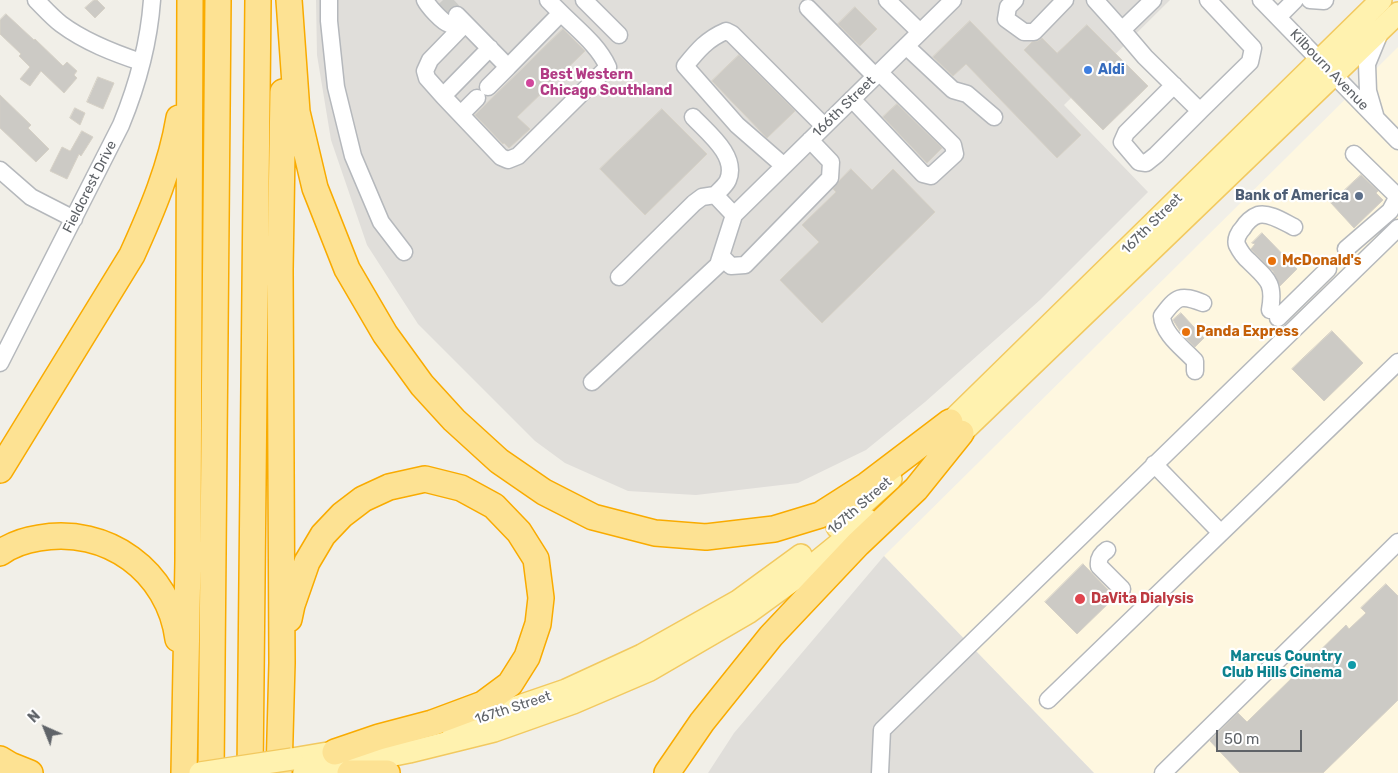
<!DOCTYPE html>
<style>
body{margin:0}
#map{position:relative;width:1398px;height:773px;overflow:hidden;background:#f1efe8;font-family:Rubik,sans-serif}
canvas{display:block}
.north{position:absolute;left:20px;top:703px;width:50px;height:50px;-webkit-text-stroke:4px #fff;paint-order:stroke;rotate:316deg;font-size:14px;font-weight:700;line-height:20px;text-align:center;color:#5f6368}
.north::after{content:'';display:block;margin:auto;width:18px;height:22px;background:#5f6368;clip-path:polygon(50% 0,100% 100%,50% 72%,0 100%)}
.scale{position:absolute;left:1216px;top:730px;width:86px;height:22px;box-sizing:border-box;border:2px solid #5f6368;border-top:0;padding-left:6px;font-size:15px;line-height:18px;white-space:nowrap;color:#5f6368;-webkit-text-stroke:4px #fff;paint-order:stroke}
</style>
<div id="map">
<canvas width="1398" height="773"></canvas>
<div class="north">N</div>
<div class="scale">50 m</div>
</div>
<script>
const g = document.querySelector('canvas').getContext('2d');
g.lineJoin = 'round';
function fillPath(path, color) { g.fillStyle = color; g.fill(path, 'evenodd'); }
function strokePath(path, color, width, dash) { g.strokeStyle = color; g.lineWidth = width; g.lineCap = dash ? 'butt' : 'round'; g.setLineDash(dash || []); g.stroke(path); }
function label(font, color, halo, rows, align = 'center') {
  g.font = font + ' Rubik,sans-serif'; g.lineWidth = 4.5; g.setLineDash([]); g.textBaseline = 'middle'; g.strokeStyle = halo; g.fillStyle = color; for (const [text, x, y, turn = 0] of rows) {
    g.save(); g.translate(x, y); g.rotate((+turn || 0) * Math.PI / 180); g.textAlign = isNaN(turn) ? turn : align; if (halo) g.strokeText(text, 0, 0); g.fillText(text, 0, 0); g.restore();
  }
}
fillPath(new Path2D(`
 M1398 47V773H1094L884 556Z`), '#fef7e0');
fillPath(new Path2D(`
 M316 0H1170L1064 105 1148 192 1040 300 925 402 866 450 798 483 696 495 628 491 565 463 535 441 418 324 367 245 331 140 317 55Z
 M884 556 1094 773H708L734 733Z`), '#e0deda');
const building = new Path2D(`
 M94 0H97L105 8 95 18 85 8Z
 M855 7 877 29 860 46 838 24Z
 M6 14 34 40 35 39 63 66 67 62 77 71 74 75 77 78 64 93 41 71 30 86 20 79 30 67 19 56 21 54 0 34V20Z
 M970 21 1081 135 1057 158 966 64 953 76 933 57Z
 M1087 25 1148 86 1103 130 1024 50 1032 42 1038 41 1042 38 1057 53Z
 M563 29 585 51 517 117 530 129 509 148 504 143 503 144 475 115Z
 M739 55 795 111 767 138 712 81Z
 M98 77 114 83 103 109 87 102Z
 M0 95 31 125 28 128 49 149 36 162 0 128Z
 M897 104 942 148 927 163 883 117Z
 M75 108 85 113 80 125 70 118Z
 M662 109 707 154 645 215 600 169Z
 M82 131 93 137 81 156 79 154 67 179 50 171 62 147 70 151Z
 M851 169 872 190 893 169 935 212 822 323 780 280 819 242 802 225 836 192 833 189 839 181Z
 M1361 175 1378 191 1376 193 1383 200 1354 228 1331 203Z
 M1262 233 1297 269 1280 286 1273 271 1251 249 1255 244 1252 243Z
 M1181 313 1204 338 1195 347 1182 334 1173 320Z
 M1332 331 1363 363 1324 401 1292 369Z
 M1083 564 1115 597 1077 634 1045 602Z
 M1386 584 1398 596V700L1323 773H1240L1210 741 1238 713 1247 722 1346 625 1349 629 1366 613 1361 608Z`);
fillPath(building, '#cccac5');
strokePath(building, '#d6d1c6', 1);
strokePath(new Path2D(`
 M443 0 457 15`), '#ccccc8', 16, [16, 8]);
const minor = new Path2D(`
 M36 0C44 8 52 17 61 24 85 42 114 53 141 62
 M329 0V21L336 87 353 156 381 222 404 252
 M425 0C428 6 442 22 449 24 454 25 458 22 461 20
 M584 0 619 35
 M887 0 920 32
 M1015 0 1008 7 1006 19 1024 32H1034L1065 0
 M1095 0 1122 30
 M1153 0 1122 30 1145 57 1200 111 1250 62 1253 48 1208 0
 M1261 0 1398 141
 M1310 0 1324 1 1325 0
 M808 8 875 76
 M457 15 508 67 561 13 548 0
 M1278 17 1295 0
 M906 46 953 90 967 94 994 117
 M490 48 443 96 501 157 508 160 518 156 608 67C598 45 578 30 561 13
 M1174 85 1126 133 1122 142 1139 162 1146 163 1156 155 1200 111
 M488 87 508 67
 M443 96 427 78 425 71 430 60 465 24
 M852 99 923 174 931 176 955 154 953 145 879 72
 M461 114 477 98
 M1375 115 1368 91 1367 64 1379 35
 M693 117C708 133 738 156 728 180 726 185 720 190 715 195
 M784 166 737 125 685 66C698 50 707 39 726 31L732 34 824 126
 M0 170 31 197 74 219
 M1346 249 1390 211 1396 200 1395 194 1354 154
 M721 256 731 266 745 265 830 178 831 162 810 140
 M619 277 694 203 702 197 715 195 734 215
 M1270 310C1275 282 1267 279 1249 261 1244 257 1240 251 1237 245 1235 239 1239 232 1243 228 1246 223 1252 217 1258 215 1269 212 1284 222 1294 227
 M1278 318 1328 269
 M0 363 121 125C137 86 149 42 152 0
 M1195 371V361C1183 348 1163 334 1162 316 1177 296 1180 294 1203 303
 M592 382 718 265 734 215 953 0
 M1154 464 1221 533
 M1107 550C1101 554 1098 558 1099 566L1122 589
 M1048 700 1398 362
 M880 773 882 730 1398 228
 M1163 773 1398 542`);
const major = new Path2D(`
 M938 434 1381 0
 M949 445 1398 13
 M837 527 891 479
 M452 727 487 717 566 690 642 655 738 601 801 555
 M292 759 351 749
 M304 773 409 752 494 731 573 703 650 670 748 613 803 573 868 520`);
const highway = new Path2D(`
 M289 0 297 112 315 188 347 269 385 334 422 385 454 420 499 461 544 492 593 517 655 533 706 537 774 529 820 515 867 485 950 422
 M0 470 132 255C152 211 171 166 179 118
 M0 553C11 545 26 540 39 538 107 526 169 571 178 639
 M289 619 292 605 307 562 323 535 342 515 363 499 389 487 425 479 461 488 494 506 519 532 536 559 541 598 538 624 527 657 510 684 483 704 432 723 379 737 335 752
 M0 759 10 765 30 773
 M184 773 188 561 190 0
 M211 773 218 0
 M250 773 258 0
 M279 773 282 663 280 270 283 92
 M350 773H387
 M667 773 702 722 771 636 858 544 916 489 961 433`);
strokePath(minor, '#b5b8bc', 19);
strokePath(major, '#f2c960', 24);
strokePath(highway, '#f9ab00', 28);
strokePath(minor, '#fff', 16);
strokePath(major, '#fff2af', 21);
strokePath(highway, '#fde293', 25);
const majorBridge = new Path2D(`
 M200 773 292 759`);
strokePath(majorBridge, '#f2c960', 24, []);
strokePath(majorBridge, '#fff2af', 21);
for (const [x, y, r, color] of [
 [1088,70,5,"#3f7fe0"],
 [530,83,5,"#d1479c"],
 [1359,196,5,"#5c6f8a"],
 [1272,261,5,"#e8710a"],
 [1186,332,5,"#e8710a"],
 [1080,599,6,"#e0444e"],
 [1352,665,5,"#0f9aa8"]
]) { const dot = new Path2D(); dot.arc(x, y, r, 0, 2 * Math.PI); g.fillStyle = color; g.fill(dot); strokePath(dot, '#fff', 2); }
label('bold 14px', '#366cbe', '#fff', [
 ["Aldi",1098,70]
], 'left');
label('14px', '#5f6368', '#fff', [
 ["Kilbourn Avenue",1329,70,46],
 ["166th Street",844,107,-44],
 ["Fieldcrest Drive",90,187,-63],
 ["167th Street",1152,224,-45],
 ["167th Street",860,506,-41],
 ["167th Street",513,708,-18]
]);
label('bold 14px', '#b23c85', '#fff', [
 ["Best Western",540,75],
 ["Chicago Southland",540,91]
], 'left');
label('bold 14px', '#4e5e75', '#fff', [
 ["Bank of America",1349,196]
], 'right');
label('bold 14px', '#c56008', '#fff', [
 ["McDonald's",1282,261],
 ["Panda Express",1196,332]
], 'left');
label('bold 14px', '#be3a42', '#fff', [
 ["DaVita Dialysis",1091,599]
], 'left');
label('bold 14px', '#0d838f', '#fff', [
 ["Marcus Country",1342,657],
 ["Club Hills Cinema",1342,673]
], 'right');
</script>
